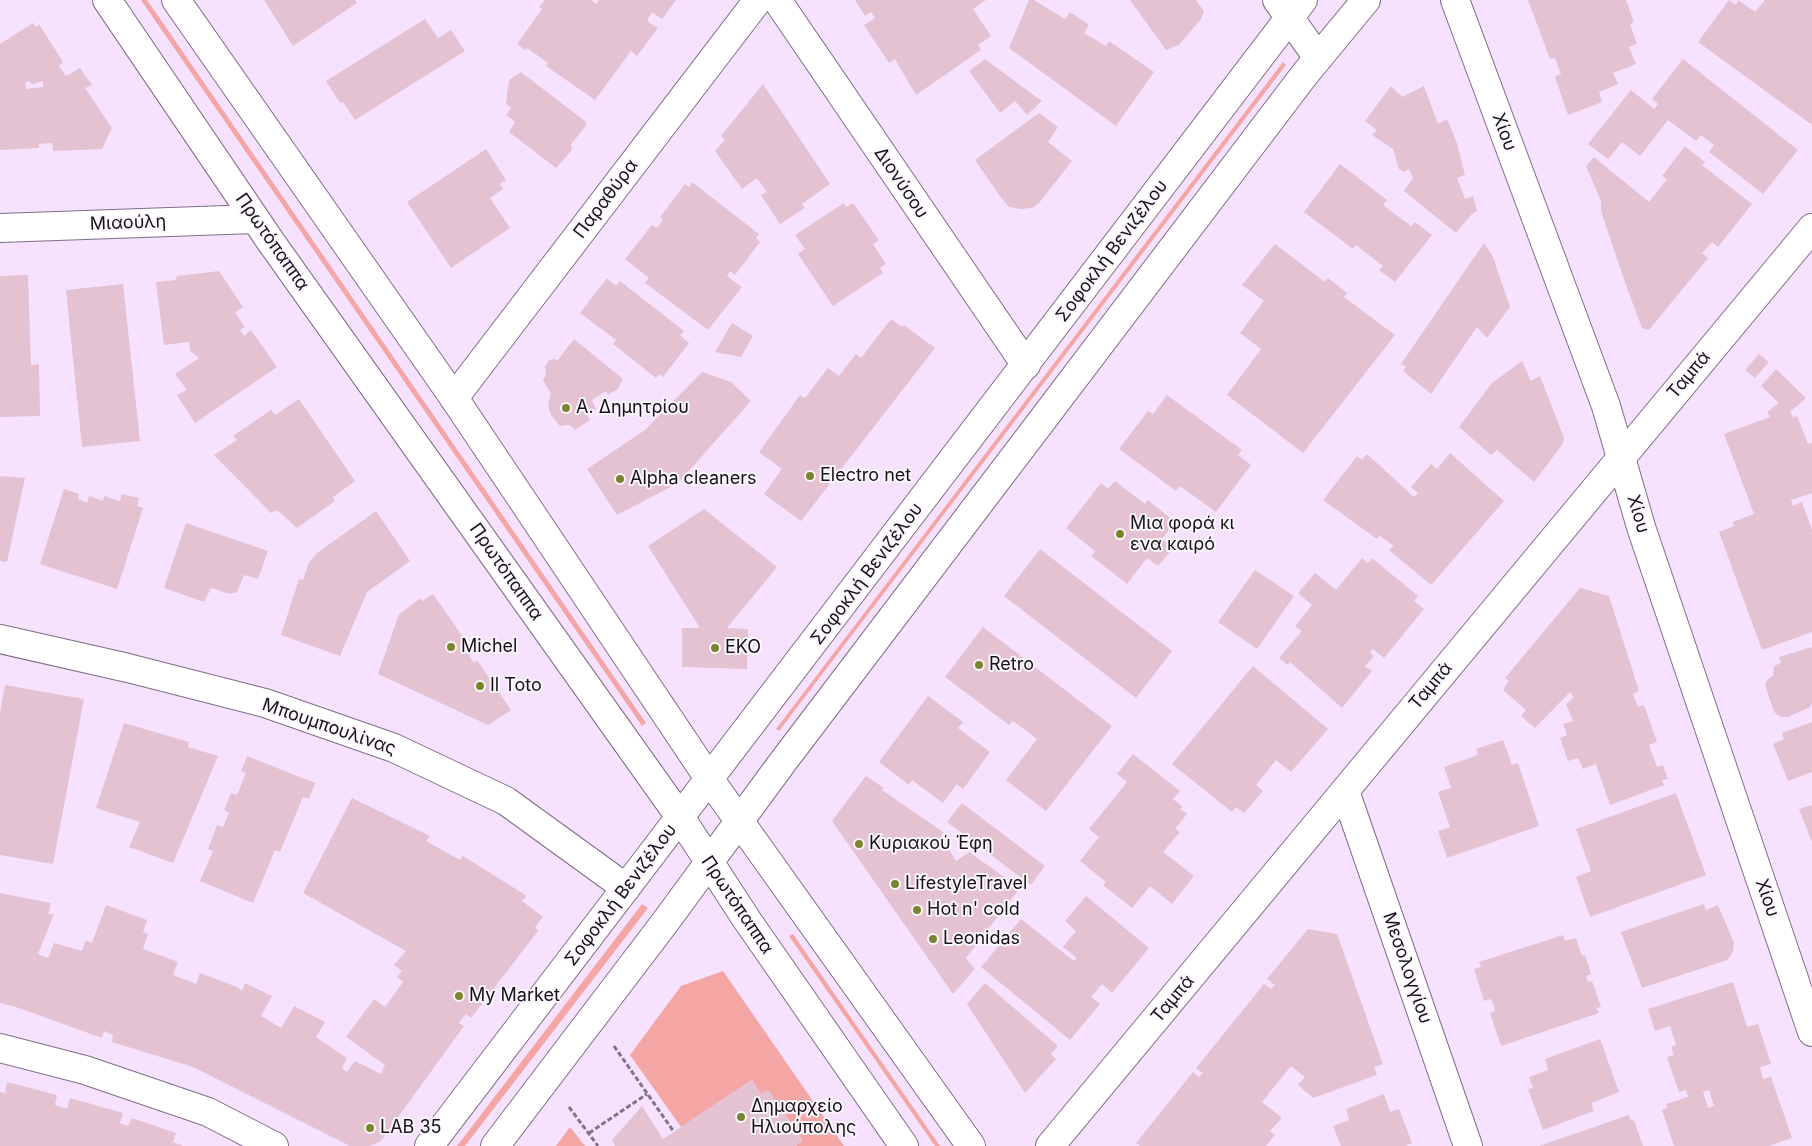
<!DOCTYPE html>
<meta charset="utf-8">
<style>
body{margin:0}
canvas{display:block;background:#f6e2ff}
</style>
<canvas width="1812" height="1146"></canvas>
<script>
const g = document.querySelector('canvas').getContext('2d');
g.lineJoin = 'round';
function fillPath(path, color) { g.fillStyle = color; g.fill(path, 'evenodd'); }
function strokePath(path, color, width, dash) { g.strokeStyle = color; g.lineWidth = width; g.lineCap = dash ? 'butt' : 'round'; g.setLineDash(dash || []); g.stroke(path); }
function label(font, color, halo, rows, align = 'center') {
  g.font = font + ' Inter,sans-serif'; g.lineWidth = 4; g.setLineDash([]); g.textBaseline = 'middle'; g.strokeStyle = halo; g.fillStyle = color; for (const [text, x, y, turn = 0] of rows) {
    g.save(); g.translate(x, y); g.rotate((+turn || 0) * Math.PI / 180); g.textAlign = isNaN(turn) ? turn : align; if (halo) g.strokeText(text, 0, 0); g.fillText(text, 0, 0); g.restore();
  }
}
fillPath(new Path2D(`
 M141 0H147L646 723 642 726Z
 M1283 62 1286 65 779 731 776 729Z
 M642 904 648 908 465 1146H457Z
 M793 934 940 1146H935L789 936Z
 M723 971 844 1146H796L802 1140 768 1090 761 1094 752 1080 681 1127 630 1055 681 986Z
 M570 1127 585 1146H556Z`), '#f4a6a5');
fillPath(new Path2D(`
 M264 0H355L357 3 293 46Z
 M545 0H591L596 4 599 0H676L662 19 652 12 647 21 658 28 637 56 631 51 595 100 546 66 548 63 527 48 525 50 517 44 542 9 539 7Z
 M855 0H986L973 9 991 36 978 45 981 50 916 95 895 59 889 63 864 25 875 18 871 12 865 16Z
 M1029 0H1034L1065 19 1070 12 1089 25 1084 33 1106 46 1109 41 1154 72 1116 126 1009 48Z
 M1130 0H1196L1204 11 1201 19 1179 45 1166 50Z
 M1528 0H1626L1634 22 1630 24 1637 44 1629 47 1636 64 1613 73 1618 84 1599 92 1602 102 1568 115 1555 77 1561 74 1555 58 1550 59Z
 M1729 0 1736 5 1738 0 1755 12 1765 0H1812V125L1698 42Z
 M425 19 438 38 451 30 465 51 355 120 343 102 340 103 326 81Z
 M33 23 36 27 39 24 63 62 59 66 66 76 80 68 92 85 85 88 112 128 102 149 53 151 52 143 39 144V148L0 150V44ZM29 81 32 84 43 81V87L26 89 25 83Z
 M985 59 1028 91 1042 101 1027 115 1015 101 1000 113 969 71Z
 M1683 59 1798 150 1763 194 1709 152 1714 145 1701 135 1696 141 1668 120 1640 156 1622 142 1608 159 1588 144 1631 90 1654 109 1658 104 1652 99Z
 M521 72 586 122 585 127 571 144 572 150 556 168 509 132 515 122 506 115 511 108 506 104 509 80Z
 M763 84 830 184 802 204 805 208 780 224 761 195 767 192 757 178 742 189 715 151 725 140 721 136Z
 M1391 86 1402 97 1424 86 1438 124 1447 119 1457 143 1465 175 1457 178 1465 199 1473 196 1477 211 1472 214 1456 233 1404 191 1413 178 1409 169 1404 172 1399 169 1393 149 1372 135 1377 130 1365 121Z
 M1039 113 1058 127 1048 142 1072 161 1039 203 1032 208 1021 209 1009 207 1002 199 975 160Z
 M1685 146 1705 162 1702 165 1752 204 1718 247 1712 242 1702 253 1708 258 1649 330 1642 328 1627 288 1601 211V201L1586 166 1594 157 1649 202 1667 179 1662 176Z
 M486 149 506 180 500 184 503 189 490 198 510 228 451 268 407 202Z
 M1340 164 1387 200 1383 205 1411 226 1415 222 1432 235 1395 282 1379 270 1383 266 1356 245 1353 249 1304 212Z
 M692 182 759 234 756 238 760 242 735 275 730 271 727 276 742 287 708 330 645 283 649 278 625 259 652 225 657 228 663 220 660 217 685 184 689 187Z
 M844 203 846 207 853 203 879 240 873 244 886 264 880 268 883 273 833 306 798 254 805 249 795 235Z
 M1484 243 1493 257 1510 307 1487 338 1477 327 1431 394 1403 371 1406 367 1401 364Z
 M1275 244 1325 282 1328 278 1347 293 1344 297 1395 335 1303 453 1227 395 1261 349 1240 333 1264 301 1242 285Z
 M219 271 243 307 235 312 245 327 240 330 244 336 251 330 277 367 195 423 177 395 187 390 175 374 199 358 190 351 189 342 164 345 156 282 176 280 177 276Z
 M28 275 31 365 39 364 40 416 0 417V276Z
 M607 278 616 286 620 281 684 331 680 335 689 343 663 377 659 374 656 378 613 344 616 340 580 313Z
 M123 284 140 441 82 447 66 290Z
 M891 319 902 327 904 325 935 348 801 521 764 494 782 469 759 452 800 395 805 398 828 368 839 376 856 354 861 358Z
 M732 323 753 336 741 357 715 352Z
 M574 339 623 379 618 389 608 395 606 391 592 400 596 409 587 415 590 420 575 430 570 425 560 426 551 415 548 405 551 394 543 380 546 374 545 367 549 360 554 359 557 361Z
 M1759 354 1769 362 1755 378 1745 370Z
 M1522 361 1531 381 1540 376 1564 438 1562 445 1534 482 1497 450 1491 455 1459 427 1492 383Z
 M1776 369 1806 398 1790 412 1793 417 1797 416 1808 444 1812 443V493L1791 500 1793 506 1802 502 1812 530V632L1762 650 1719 532 1734 526 1733 522 1754 514 1724 434 1770 417 1767 412 1779 403 1761 386Z
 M702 372 731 382 751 401 678 483 617 515 587 469 645 430Z
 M1167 395 1242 450 1238 455 1251 465 1216 512 1180 486 1176 491 1119 449 1148 411 1153 414Z
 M299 399 355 481 333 497 335 501 297 528 277 510 271 513 214 455 237 440 233 436 271 410 275 415Z
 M1450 453 1504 501 1431 585 1389 550 1394 546 1380 536 1377 539 1323 500 1357 456 1362 460 1367 454 1414 497 1418 493 1411 487 1431 464 1437 469Z
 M0 476 25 478 7 562 0 561Z
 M1115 481 1145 504 1148 500 1175 522 1162 539 1173 548 1158 566 1147 558 1127 584 1091 556 1095 551 1066 528 1101 483 1108 489Z
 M64 489 79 494 78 499 87 503 89 496 103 501 104 496 120 501 122 494 139 498 137 506 143 508 117 589 40 564Z
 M704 509 777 567 727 628 748 629 747 669 682 667V628H700L648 546Z
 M376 511 410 561 367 592 340 656 281 635 299 579 303 580 309 562 317 553Z
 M186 523 268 551 258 579 244 575 237 592 230 594 211 588 204 602 164 588Z
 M1040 549 1172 651 1136 698 1004 596Z
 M1362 558 1368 563 1372 558 1418 596 1414 601 1424 609 1384 658 1373 649 1370 653 1374 656 1365 666 1372 671 1342 708 1290 662 1288 665 1279 658 1302 631 1295 626 1312 605 1298 593 1315 573 1336 590Z
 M1255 570 1294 596 1257 649 1218 622Z
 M1580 588 1609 596 1639 691 1633 694 1638 707 1644 705 1657 742 1649 745 1657 767 1663 765 1668 779 1662 780 1664 785 1610 805 1596 764 1583 769 1578 758 1568 761 1560 738 1567 735 1563 724 1573 721 1566 704 1574 697 1570 692 1535 728 1521 716 1526 710 1503 690 1509 681 1505 678Z
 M433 594 465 640 461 643 474 663 477 660 511 710 488 725 378 674 399 614 421 598 422 601Z
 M983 627 1112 726 1046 811 1006 780 1037 739 1013 721 1009 725 945 677Z
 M1812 647V703L1810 707 1788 717H1781L1774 712 1765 685 1767 680 1773 676 1774 666 1781 663 1779 657Z
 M1253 666 1328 729 1291 772 1276 760 1256 785 1263 791 1244 813 1236 807 1232 812 1172 764Z
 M5 685 84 699 53 864 0 855V713Z
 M928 696 963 722 958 728 990 752 963 789 957 784 943 803 912 780 909 785 879 762Z
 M1812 722V772L1788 781 1773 744 1784 739 1782 733Z
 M124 723 189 742 188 747 218 756 173 863 129 847 140 822 96 808Z
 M1503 740 1512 765 1518 763 1539 826 1447 858 1438 831 1450 827 1438 792 1451 788 1444 767 1478 755 1476 749Z
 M1133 754 1180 791 1173 799 1183 807 1180 809 1187 814 1175 829 1180 832 1163 852 1194 876 1172 904 1150 886 1132 908 1103 885 1106 882 1080 861 1099 837 1089 829 1127 782 1117 774Z
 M247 756 315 783 309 799 303 797 280 852 275 850 253 903 200 881 213 851 208 849 217 825 223 827 229 813 224 810 231 793 237 795 246 773 241 771Z
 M866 776 884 788 882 790 943 832 941 836 956 861 969 852 1020 888 966 958 975 969 953 994 832 821Z
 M1676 793 1706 875 1590 917 1576 877 1591 871 1576 829Z
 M352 798 430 836 426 841 460 860 463 856 527 896 522 901 543 917 535 927 538 931 471 1018 466 1014 459 1023 464 1026 380 1142 369 1146H350L193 1067 112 1042 113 1035 104 1031 102 1038 19 1008 0 1003V893L51 903 48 914H54L38 954 48 958 54 943 82 951 86 940 92 943 106 905 147 920 143 932 148 934 143 949 178 962 173 975 196 984 200 973 237 987 242 991 245 983 272 996 261 1016 281 1028 294 1006 325 1022 316 1037 347 1058 342 1068 347 1072 355 1061 381 1074 385 1065 346 1037 374 999 385 1007 403 982 397 977 402 971 394 965 406 951 303 893Z
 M962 803 1045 866 1031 885 947 822Z
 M1812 805V842L1799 809Z
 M1086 896 1149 948 1112 993 1102 984 1091 997 1100 1004 1070 1040 981 967 1021 919 1074 961 1077 958 1063 947 1076 931 1065 921Z
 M1704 904 1706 910 1718 905 1734 943 1733 952 1727 960 1642 988 1621 932Z
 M1308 929 1337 934 1383 1064 1374 1067 1377 1075 1313 1098 1298 1085 1305 1077 1291 1066 1262 1102 1282 1118 1270 1131 1275 1135 1266 1146H1140L1136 1143 1193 1072 1199 1077 1203 1073 1196 1068 1264 984 1271 989 1275 985 1267 979Z
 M1563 935 1565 941 1576 938 1582 956 1585 955 1591 974 1586 976 1588 982 1592 981 1601 1007 1596 1008 1599 1013 1501 1046 1490 1013 1495 1011 1494 1006 1491 999 1484 1001 1474 969 1481 967 1479 962Z
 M1733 982 1747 1027 1758 1024 1771 1064 1760 1067 1763 1079 1771 1077 1792 1138 1769 1146H1674L1662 1110 1667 1108 1666 1104 1688 1097 1686 1090 1679 1092 1667 1057 1674 1055 1671 1047 1676 1045 1670 1026 1655 1031 1648 1009ZM1709 1090 1714 1106 1708 1108 1703 1092Z
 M985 983 1058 1046 1051 1054 1056 1059 1025 1093 967 1004Z
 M1600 1039 1619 1092 1591 1103 1594 1111 1543 1130 1528 1089 1533 1088 1529 1077 1548 1070 1545 1059Z
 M752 1080 761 1094 768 1090 802 1141 796 1146H615L612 1140 642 1106 663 1139Z
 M7 1082 57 1095 55 1105 67 1109 70 1098 123 1113 120 1123 128 1126 132 1118 176 1133 173 1142 184 1146H0V1092L5 1093Z
 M1384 1094 1390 1112 1399 1109 1412 1143 1406 1146H1341L1333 1126 1349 1120 1346 1109Z
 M1629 1115 1631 1121 1634 1120 1643 1146H1539Z`), '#e4c2d2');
const minor = new Path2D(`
 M777 0 1026 365
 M1277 0 1318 58
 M1455 0 1606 406 1641 527 1812 1032
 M0 228 255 219
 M454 398 758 0
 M0 639 128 668 265 703 394 748 506 801 626 888
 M1345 791 1468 1146
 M0 1048 85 1070 208 1112 274 1146
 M1050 1146 1812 228`);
const tertiary = new Path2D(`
 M107 0 271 242 680 817 747 920 904 1146
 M176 0 454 398 710 780 971 1146
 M429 1146 1303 0
 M495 1146 666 921 782 763 1305 74 1366 0`);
strokePath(minor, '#7f6d87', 30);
strokePath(tertiary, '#7f6d87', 30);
strokePath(new Path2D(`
 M614 1046 674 1132
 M569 1107 598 1146
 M589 1133 647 1094`), '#817487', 3, [5, 2.5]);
strokePath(minor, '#fff', 28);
strokePath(tertiary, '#fff', 28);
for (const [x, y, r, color] of [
 [566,408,5,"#7a8431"],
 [810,476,5,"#7a8431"],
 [620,479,5,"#7a8431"],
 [1120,534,5,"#7a8431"],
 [451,647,5,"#7a8431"],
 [715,648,5,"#7a8431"],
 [979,665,5,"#7a8431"],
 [480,686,5,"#7a8431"],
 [859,844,5,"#7a8431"],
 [895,884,5,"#7a8431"],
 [917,910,5,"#7a8431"],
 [933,939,5,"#7a8431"],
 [459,996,5,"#7a8431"],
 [741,1117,5,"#7a8431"],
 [370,1128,5,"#7a8431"]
]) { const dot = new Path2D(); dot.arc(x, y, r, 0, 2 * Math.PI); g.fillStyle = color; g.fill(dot); strokePath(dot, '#faf6fc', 2); }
label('18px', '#18111b', '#faf6fc', [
 ["Χίου",1504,132,70],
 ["Διονύσου",901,183,56],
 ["Παραθύρα",606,199,-53],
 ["Μιαούλη",128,223,-2],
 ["Πρωτόπαππα",272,242,55],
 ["Σοφοκλή Βενιζέλου",1112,251,-53],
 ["Ταμπά",1689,375,-50],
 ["Χίου",1638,514,73],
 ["Πρωτόπαππα",506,572,55],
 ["Σοφοκλή Βενιζέλου",867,574,-53],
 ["Ταμπά",1431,686,-50],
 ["Μπουμπουλίνας",329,727,19],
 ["Σοφοκλή Βενιζέλου",621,895,-53],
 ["Χίου",1767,898,71],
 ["Πρωτόπαππα",737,905,56],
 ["Μεσολογγίου",1407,968,71],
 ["Ταμπά",1173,999,-50]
]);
label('18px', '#18111b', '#faf6fc', [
 ["Α. Δημητρίου",576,408],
 ["Electro net",820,476],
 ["Alpha cleaners",630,479],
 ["Μια φορά κι",1130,524],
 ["ενα καιρό",1130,545],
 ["Michel",461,647],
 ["ΕΚΟ",725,648],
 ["Retro",989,665],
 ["Il Toto",490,686],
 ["Κυριακού Έφη",869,844],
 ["LifestyleTravel",905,884],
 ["Hot n' cold",927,910],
 ["Leonidas",943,939],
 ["My Market",469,996],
 ["Δημαρχείο",751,1107],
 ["Ηλιούπολης",751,1128],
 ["LAB 35",380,1128]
], 'left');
</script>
